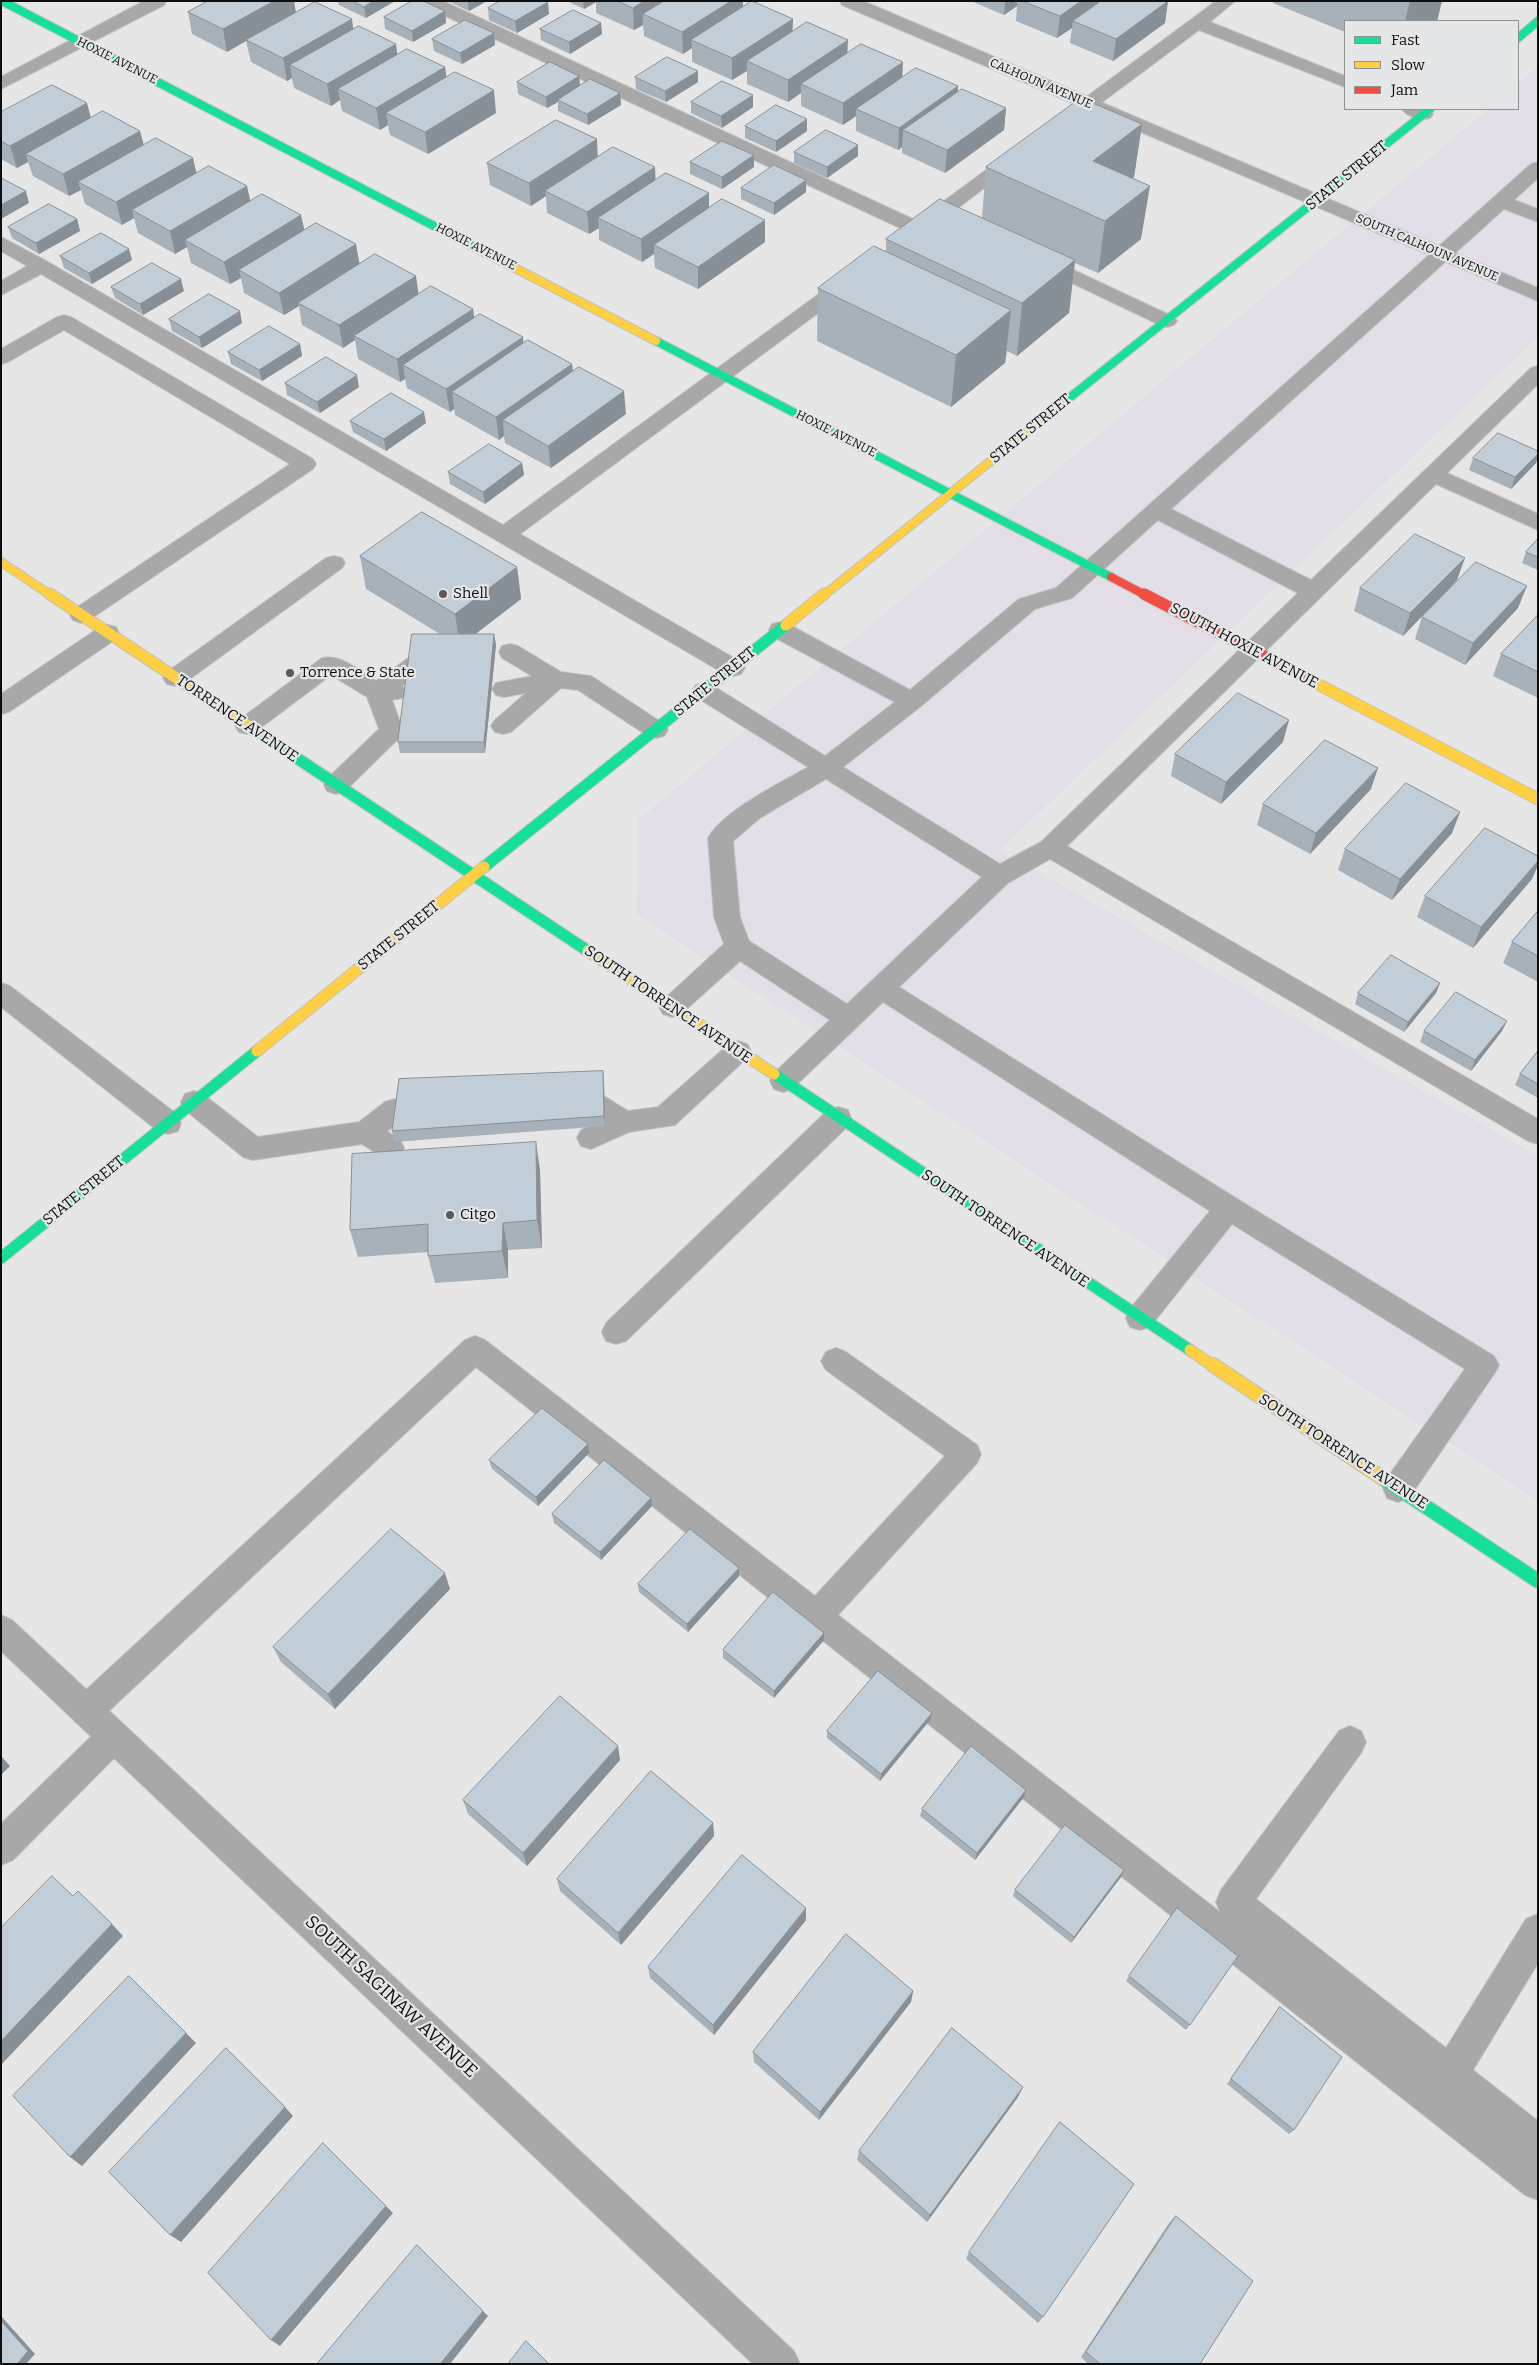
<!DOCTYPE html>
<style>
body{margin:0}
#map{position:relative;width:1539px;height:2365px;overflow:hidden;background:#e6e6e6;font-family:Bitter,serif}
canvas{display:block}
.frame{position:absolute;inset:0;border:2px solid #0e0e0e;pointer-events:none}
.legend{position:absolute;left:1344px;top:20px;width:175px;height:90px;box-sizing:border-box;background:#e5e6e7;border:1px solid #8f9090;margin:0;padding:6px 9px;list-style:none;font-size:15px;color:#0e0e0e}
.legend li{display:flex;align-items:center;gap:10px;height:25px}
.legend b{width:25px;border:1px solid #8f9090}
</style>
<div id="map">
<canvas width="1539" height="2365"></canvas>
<div class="frame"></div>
<ul class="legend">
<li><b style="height:6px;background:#16e098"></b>Fast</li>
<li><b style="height:6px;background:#ffcf43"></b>Slow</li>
<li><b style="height:6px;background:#f24e42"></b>Jam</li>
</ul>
</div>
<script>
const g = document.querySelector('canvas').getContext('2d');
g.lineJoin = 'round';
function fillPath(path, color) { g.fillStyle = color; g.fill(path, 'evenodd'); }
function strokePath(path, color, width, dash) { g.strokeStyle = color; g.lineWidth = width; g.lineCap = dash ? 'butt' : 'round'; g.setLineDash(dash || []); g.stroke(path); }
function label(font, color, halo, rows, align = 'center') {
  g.font = font + ' Bitter,serif'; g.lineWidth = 4.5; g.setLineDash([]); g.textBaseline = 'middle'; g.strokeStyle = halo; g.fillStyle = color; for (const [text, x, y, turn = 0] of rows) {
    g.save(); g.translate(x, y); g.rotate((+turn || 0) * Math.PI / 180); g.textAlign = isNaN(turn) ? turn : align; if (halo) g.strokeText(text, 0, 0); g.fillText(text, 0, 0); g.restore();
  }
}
fillPath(new Path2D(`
 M1538 67V337L1000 850 1538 1156V1501L637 915 639 819 1488 109H1518V83Z`), '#e4dee9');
const lane = new Path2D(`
 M420 1H443L917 221 1009 153H1023L1025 157 925 233 918 235 911 233 422 5Z
 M1216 1H1235L1210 22 1345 76V87L1199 30 1070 126H1058L1055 122 1058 118Z
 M1402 109H1427L1433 114 1430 118C1421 120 1407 117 1402 109Z
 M1538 162V178L1514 200 1538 209V222L1504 209 1171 509 1311 580 1531 368 1538 366V384L1447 473 1538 514V530L1436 484 1067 846 1538 1119V1144L1528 1141 1050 859 1008 883 899 987 1239 1200 1494 1356 1499 1365 1494 1374 1409 1498 1398 1502 1387 1498 1383 1488 1387 1478 1465 1369 1232 1224 1150 1327 1140 1330 1130 1327 1126 1318 1130 1309 1210 1211 883 1002 792 1089 783 1092 774 1089 770 1081 774 1073 830 1020 740 961 681 1014 672 1017 663 1014 659 1007 663 1000 724 944 714 917 708 838C723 811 780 783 808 767L696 697 692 691 696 685 704 683 712 685 825 756 895 702 772 636 769 630 772 624 780 622 788 624 910 690 1019 599 1056 588 1531 164ZM1158 520 1298 593 1041 842 1000 864 843 767 920 707 1035 609 1072 598ZM826 779 982 877 847 1004 749 941 740 917 733 841 760 818Z
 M1 237 48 262 503 525 842 277 849 275 856 277 859 281 856 285 520 534 741 662 745 668 741 674 733 676 725 674 41 274 1 295V281L27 266 1 251Z
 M1039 254 1174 317 1177 321 1174 325 1167 327 1160 325 1032 264 1029 260 1032 256Z
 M64 315 71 317 313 459 316 464 313 469 89 620 81 623 73 620 70 615 73 610 290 464 64 330 8 362 1 364V349L57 317Z
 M334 556 342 558 345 563 342 568 183 684 175 686 167 684 163 678 167 672 326 558Z
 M108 625 116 627 119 633 116 639 9 712 1 714V694L100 627Z
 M510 644 518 646 561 672 591 676 664 724 668 730 664 736 656 738 648 736 578 690 561 688 511 732 503 734 495 732 491 726 495 720 526 693 504 697 496 695 492 689 496 683 532 676 502 658 499 652 502 646Z
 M429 647 437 649 440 655 437 661 402 686 406 692 402 698 392 700 400 722 420 721 428 723 432 729 428 735 398 739 345 791 336 794 327 791 324 785 327 779 379 729 367 697 331 675 255 732 247 734 239 732 235 726 239 720 322 658C340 653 361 672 376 681L421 649Z
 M1 983 10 986 178 1115 181 1123 178 1131 168 1134 158 1131 1 1007Z
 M738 1041 747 1044 751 1051 747 1058 675 1125 629 1132 591 1149 581 1146 577 1138 581 1130 601 1121 581 1109 577 1101 581 1093 590 1090 599 1093 628 1111 658 1107 729 1044Z
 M194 1091 203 1094 258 1137 359 1122 385 1102 395 1099 405 1102 408 1110 405 1118 387 1131 400 1140 404 1148 400 1156C384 1161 375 1152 362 1144L253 1160 243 1157 185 1110 181 1102 185 1094Z
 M838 1107 848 1110 851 1118 848 1126 626 1341 616 1344 606 1341 602 1332 606 1323 828 1110Z
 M475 1336 485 1340 815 1596 945 1456 826 1370 821 1361 826 1352 836 1348 846 1352 977 1445 981 1454 977 1463 838 1615 1220 1912 1216 1902 1221 1890 1339 1731 1350 1726 1361 1731 1366 1742 1361 1753 1256 1899 1446 2048 1526 1919 1538 1914V1963L1473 2070 1538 2121V2200L1525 2195 476 1367 97 1722 86 1726 75 1722 70 1711 75 1700 465 1340Z
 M113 1721 124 1726 129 1737 124 1748 13 1860 1 1865V1824L102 1726Z`);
const street = new Path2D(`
 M144 1H166L164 5 1 89V77Z
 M840 1H863L1538 288V301L842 5Z
 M1 1615 12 1620 794 2351 800 2364H753L1 1651Z`);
const fastFar2 = new Path2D(`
 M2 1 484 252
 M1518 38 1538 21
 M656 341 1111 577
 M1038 423 1430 109`);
const fastFar1 = new Path2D(`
 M253 729 588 951
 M484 867 786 625
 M774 1074 1190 1350
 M1 1258 257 1051`);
const fast = new Path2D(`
 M1384 1479 1538 1581`);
const slowFar2 = new Path2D(`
 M484 252 656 341
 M1 562 52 596
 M823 596 1038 423`);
const slowFar1 = new Path2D(`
 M50 594 253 729
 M786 625 824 594
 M1308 679 1538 799
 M588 951 774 1074
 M257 1051 484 867
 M1190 1350 1215 1367`);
const slow = new Path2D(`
 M1213 1365 1384 1479`);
const jamFar1 = new Path2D(`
 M1111 577 1147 596`);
const jam = new Path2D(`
 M1144 594 1308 679`);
strokePath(lane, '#c3c3c3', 2);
strokePath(street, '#c3c3c3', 2);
strokePath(fastFar2, '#c3c3c3', 10);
strokePath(fastFar1, '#c3c3c3', 13);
strokePath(fast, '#c3c3c3', 16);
strokePath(slowFar2, '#c3c3c3', 10);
strokePath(slowFar1, '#c3c3c3', 13);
strokePath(slow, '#c3c3c3', 16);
strokePath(jamFar1, '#c3c3c3', 10);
strokePath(jam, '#c3c3c3', 13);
fillPath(lane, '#a8a8a8');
fillPath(street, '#a8a8a8');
strokePath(fastFar2, '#16e098', 8);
strokePath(fastFar1, '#16e098', 11);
strokePath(fast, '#16e098', 14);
strokePath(slowFar2, '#ffcf43', 8);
strokePath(slowFar1, '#ffcf43', 11);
strokePath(slow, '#ffcf43', 14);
strokePath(jamFar1, '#f24e42', 8);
strokePath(jam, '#f24e42', 11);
fillPath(new Path2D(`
 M208 1H294L296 13 353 29 397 55 445 67 446 76 496 113 428 154 390 135 388 125 380 130 342 111 340 100 331 106 294 88 292 78 287 81 251 62 246 41 227 52 192 34 188 12Z
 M338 1H395L366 18 339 5Z
 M448 1H487L469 11Z
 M567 1H743V7L793 19 792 32 847 53 902 77 958 92 1006 108 1004 130 945 173 902 153V147L898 150 856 131V116L843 125 801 106V93L788 102 747 84V71L732 80 692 62V48L683 54 644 36 643 25 634 30 596 13V2L584 9Z
 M971 1H1168L1165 23 1113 61 1070 43 1072 28 1057 38 1016 21 1017 6 1004 15Z
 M1273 1H1442L1437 21H1345V32L1273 3Z
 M488 8 549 14 517 33 489 20Z
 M445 11 446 23 413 42 385 29 384 17Z
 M601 23 602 34 570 54 541 40 540 29Z
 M494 33 495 45 462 64 434 51 432 39Z
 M579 76 580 86 620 93 621 105 588 125 558 111V102L547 108 518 94 517 82Z
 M635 77 698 82 666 102 636 89Z
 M691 102 753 107 722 128 691 113Z
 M1 112 91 118 304 230 359 264 419 294 473 309 474 318 523 337V343L572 364 573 371 626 414 551 468 505 443 504 436 499 440 455 415 454 409 450 412 407 388 405 379 400 382 358 359 355 340 343 348 302 325 299 306 284 315 244 293 241 278 230 284 191 263 187 247 175 254 138 233 134 218 122 225 85 204 81 190 69 196 33 176 28 162 17 168 1 159Z
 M807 119V131L776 152 745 138V126Z
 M1142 124 1134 177 1132 178 1141 239 1098 273 1075 263 1069 313 1017 356 1007 351 1005 363 951 407 817 341 818 288 886 252V239L982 218 986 167Z
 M858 145V156L827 178 794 163V152Z
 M754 155V167L722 189 690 174V162Z
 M598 157 656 180 709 193V207L765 242 698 289 655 268 654 254 642 262 599 240V228L589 234 547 213 546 196 531 206 490 185 487 163Z
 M741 188 806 192 774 215 741 199Z
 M77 219 80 231 39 254 12 238 8 227Z
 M60 256 132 260 92 284 64 268Z
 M111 287 184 291 143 315 115 298Z
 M169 319 242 323 202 348 172 331Z
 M300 344 302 356 262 381 231 364 228 352Z
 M285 383 359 387 320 413 287 395Z
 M350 421 426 423 386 451 353 432Z
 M1538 451V457L1536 463 1511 489 1469 470 1473 458Z
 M522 463 524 475 485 504 450 484 448 472Z
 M1538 539V570L1522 563 1526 552Z
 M360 556 517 567 521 599 475 634H494L496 645 485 753H400L398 742 440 634 366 589Z
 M1457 580 1403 636 1354 611 1360 588Z
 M1518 608 1465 665 1415 639 1422 617Z
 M1538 615V698L1493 676 1501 654Z
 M1283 742 1221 804 1171 776 1175 754Z
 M1371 789 1310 854 1257 825 1263 804Z
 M1460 812 1452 833 1392 900 1338 870 1345 849Z
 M1538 861V865L1532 879 1473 948 1417 917 1425 896Z
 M1538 911V982L1503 963 1512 942Z
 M1440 983 1436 993 1404 1032 1355 1004 1358 993Z
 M1424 1031H1502L1471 1071 1420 1042Z
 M1538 1051V1098L1515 1085 1520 1074Z
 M603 1071 604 1082 605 1126 394 1142 392 1131Z
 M540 1170 542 1248 508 1250V1278L435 1283 428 1256V1252L358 1257 350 1230Z
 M589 1453 538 1506 492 1469 489 1460Z
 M651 1498 652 1506 601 1560 554 1523 552 1514Z
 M739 1576 688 1632 639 1592 638 1584Z
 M450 1589 335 1709 281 1662 273 1647Z
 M824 1633V1640L774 1698 723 1658V1650Z
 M932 1713 930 1720 880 1781 827 1738V1731Z
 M620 1760 527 1866 468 1814 463 1800Z
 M1024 1797 975 1860 920 1816 922 1809Z
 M713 1823 714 1836 621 1945 560 1891 557 1879Z
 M1124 1870 1121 1877 1071 1943 1013 1896 1015 1890Z
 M806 1908V1920L714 2035 650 1978 648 1967Z
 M1238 1956 1186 2030 1126 1981 1129 1976Z
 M913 1991 911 2002 819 2120 754 2062 753 2052Z
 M1280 2007 1294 2130 1289 2134 1227 2084Z
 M1018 2097 927 2222 857 2160 859 2151Z
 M1176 2216 1200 2364H1088L1081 2357 1169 2223Z
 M969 2252 1043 2317 1038 2323 966 2259Z`), '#a6b1ba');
fillPath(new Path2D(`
 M274 1H294L296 14 246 40V41L227 52 223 29Z
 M373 1H395L366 18 364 7Z
 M468 1H487L469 11Z
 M583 1H595L596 2 584 9Z
 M644 1H682L643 14V25L634 30 633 8Z
 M731 1H743V16L691 40 692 48 683 54 682 32Z
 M1005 1H1017V6L1004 15Z
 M1081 1H1110L1073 21 1072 28 1057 38 1060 16Z
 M1168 1 1165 23 1113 61 1116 39Z
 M1410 1H1442L1437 21H1405Z
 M548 2 549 14 517 33 515 21Z
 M445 11 446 23 413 42 412 31Z
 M352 19 355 42 290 65 292 78 287 81 283 58Z
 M793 19 792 41 747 61V71L732 80V58Z
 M601 23 602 34 570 54 569 42Z
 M494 33 495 45 462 64 460 53Z
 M848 40 847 62 801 84V93L788 102V80Z
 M396 44 399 66 338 89 340 100 331 106 327 84Z
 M903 62 902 85 856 109V116L843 125V103Z
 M445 67 448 89 386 113 388 125 380 130 376 108Z
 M698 71V82L666 102 665 91Z
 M579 76 580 87 558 100V102L547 108 546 97Z
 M958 86 957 109 903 130 902 147 898 150 899 128Z
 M494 90 496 113 428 154 425 132Z
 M620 93 621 105 588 125 587 114Z
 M753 95V107L722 128 721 116Z
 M87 103 93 126 26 154 28 162 17 168 10 146Z
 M1006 108 1004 130 945 173 947 150Z
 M807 119V131L776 152V141Z
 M1142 124 1134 177 1088 213 1093 161Z
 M140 131 146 153 78 182 81 190 69 196 63 174Z
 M597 139 598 162 545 191 546 196 531 206 529 183Z
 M858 145V156L827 178V167Z
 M754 155V167L722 189V177Z
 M193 158 198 180 132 210 134 218 122 225 116 202Z
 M655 167 656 189 598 218 599 228 589 234 587 212Z
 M806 180V192L774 215V203Z
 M247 186 252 208 185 240 187 247 175 254 170 231Z
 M1150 186 1141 239 1098 273 1105 221Z
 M26 191 29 203 1 219V205Z
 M709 193V216L654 245V254L642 262 641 239Z
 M301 215 306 237 239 270 241 278 230 284 224 262Z
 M77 219 80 231 39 254 36 243Z
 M765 220V242L698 289V267Z
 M356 244 360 267 298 303 299 306 284 315 279 293Z
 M129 249 132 260 92 284 89 273Z
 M1075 260 1069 313 1017 356 1022 303Z
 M416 276 419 298 354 336 355 340 343 348 339 325Z
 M181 279 184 291 143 315 140 304Z
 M473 309 476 331 403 365 405 379 400 382 397 359Z
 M1011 310 1005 363 951 407 956 355Z
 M240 311 242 323 202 348 199 337Z
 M523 337 525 360 452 392 454 409 450 412 446 389Z
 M300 344 302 356 262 381 259 370Z
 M572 364 574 386 503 420 504 436 499 440 496 417Z
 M357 375 359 387 320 413 317 402Z
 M624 391 626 414 551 468 548 446Z
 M424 412 426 423 386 451 384 439Z
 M1538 454V457L1536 463 1511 489 1515 477Z
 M522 463 524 475 485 504 483 492Z
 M1465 558 1457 580 1403 636 1410 613Z
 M517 567 521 599 460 646 455 614Z
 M1527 586 1518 608 1465 665 1473 643Z
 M494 634 496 645 485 753 484 742Z
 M1289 720 1283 742 1221 804 1226 782Z
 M1378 768 1371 789 1310 854 1316 833Z
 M1460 812 1452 833 1392 900 1400 879Z
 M1538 861V865L1532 879 1473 948 1481 927Z
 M1440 983 1436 993 1404 1032 1408 1022Z
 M1507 1021 1502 1031 1471 1071 1475 1060Z
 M603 1071 604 1082 605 1126 604 1116Z
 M536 1142 540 1170 542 1248 537 1220Z
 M503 1223 508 1250V1278L502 1251Z
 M588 1444 589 1453 538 1506 536 1497Z
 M651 1498 652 1506 601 1560 600 1552Z
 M739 1568V1576L688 1632 687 1624Z
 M445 1573 450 1589 335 1709 328 1694Z
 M824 1633V1640L774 1698V1691Z
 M932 1713 930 1720 880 1781 881 1774Z
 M618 1746 620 1760 527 1866 523 1853Z
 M1 1756 10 1766 1 1775Z
 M1026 1790 1024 1797 975 1860 977 1853Z
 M713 1823 714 1836 621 1945 618 1933Z
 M1124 1870 1121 1877 1071 1943 1074 1937Z
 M806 1908V1920L714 2035 713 2025Z
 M112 1924 123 1936 1 2065V2041Z
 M913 1991 911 2002 819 2120 820 2112Z
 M186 2033 196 2043 82 2166 70 2157Z
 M1023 2087 1018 2097 927 2222 930 2215Z
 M285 2107 293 2116 181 2242 170 2235Z
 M386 2206 393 2213 280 2346 271 2340Z
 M483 2311 488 2316 450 2364H440Z
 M1 2316 35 2354 26 2364H17L1 2321Z`), '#879097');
const building = new Path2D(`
 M208 1H274L223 29 188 12Z
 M353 1H373L364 7Z
 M412 1H423L445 11 412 31 384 17Z
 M500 1H545L548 2 515 21 488 8Z
 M618 1H644L633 8Z
 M664 1H731L682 32 643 14Z
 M752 1 793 19 732 58 691 40Z
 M1023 1H1081L1060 16Z
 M1101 1H1168L1116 39 1073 21Z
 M315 2 352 19 283 58 246 40Z
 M573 10 601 23 569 42 540 29Z
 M465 20 494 33 460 53 432 39Z
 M807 22 848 40 788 80 747 61Z
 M359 26 396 44 327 84 290 65Z
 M861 44 903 62 843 103 801 84Z
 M407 49 445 67 376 108 338 89Z
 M667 57 698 71 665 91 635 77Z
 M550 62 579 76 546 97 517 82Z
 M916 68 958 86 899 128 856 109Z
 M455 72 494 90 425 132 386 113Z
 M590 79 620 93 587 114 558 100Z
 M722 81 753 95 721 116 691 102Z
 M52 85 87 103 10 146 1 141V112Z
 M962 89 1006 108 947 150 903 130Z
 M1081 98 1142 124 1093 161 1150 186 1105 221 986 167Z
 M776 105 807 119 776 141 745 126Z
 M103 111 140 131 63 174 26 154Z
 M556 120 597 139 529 183 487 163Z
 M826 130 858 145 827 167 794 152Z
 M156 138 193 158 116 202 78 182Z
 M722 141 754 155 722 177 690 162Z
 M613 147 655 167 587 212 545 191Z
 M774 165 806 180 774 203 741 188Z
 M209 166 247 186 170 231 132 210Z
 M666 173 709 193 641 239 598 218Z
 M1 178 26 191 1 205Z
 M262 194 301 215 224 262 185 240Z
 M722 199 765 220 698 267 654 245Z
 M940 199 1075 260 1022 303 886 239Z
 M49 204 77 219 36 243 8 227Z
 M316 223 356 244 279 293 239 270Z
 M101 233 129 249 89 273 60 256Z
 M874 246 1011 310 956 355 818 288Z
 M375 254 416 276 339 325 298 303Z
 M152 263 181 279 140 304 111 287Z
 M431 286 473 309 397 359 354 336Z
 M209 294 240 311 199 337 169 319Z
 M480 314 523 337 446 389 403 365Z
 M269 326 300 344 259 370 228 352Z
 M528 340 572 364 496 417 452 392Z
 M326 357 357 375 317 402 285 383Z
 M579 367 624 391 548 446 503 420Z
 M391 393 424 412 384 439 350 421Z
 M1498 433 1538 451V454L1515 477 1473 458Z
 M489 444 522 463 483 492 448 472Z
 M422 512 517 567 455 614 360 556Z
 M1415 534 1465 558 1410 613 1360 588Z
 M1538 539V557L1526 552Z
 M1476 562 1527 586 1473 643 1422 617Z
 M1538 615V672L1501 654Z
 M412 634H494L484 742H398Z
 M1238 693 1289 720 1226 782 1175 754Z
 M1325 740 1378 768 1316 833 1263 804Z
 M1406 783 1460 812 1400 879 1345 849Z
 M1485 828 1538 856V861L1481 927 1425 896Z
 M1538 911V956L1512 942Z
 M1391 955 1440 983 1408 1022 1358 993Z
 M1456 992 1507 1021 1475 1060 1424 1031Z
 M1538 1051V1084L1520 1074Z
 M603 1071 604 1116 392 1131 399 1079Z
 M536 1142 537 1220 503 1223 502 1251 428 1256V1224L350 1230 352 1154Z
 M542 1408 588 1444 536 1497 489 1460Z
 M604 1460 651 1498 600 1552 552 1514Z
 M391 1529 445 1573 328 1694 273 1647Z
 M690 1529 739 1568 687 1624 638 1584Z
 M773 1592 824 1633 774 1691 723 1650Z
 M878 1671 932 1713 881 1774 827 1731Z
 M560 1696 618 1746 523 1853 463 1800Z
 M971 1746 1026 1790 977 1853 922 1809Z
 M651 1771 713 1823 618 1933 557 1879Z
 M1065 1825 1124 1870 1074 1937 1015 1890Z
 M742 1855 806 1908 713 2025 648 1967Z
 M52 1876 73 1896 78 1891 112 1924 1 2041V1928Z
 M1177 1908 1238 1956 1190 2025 1129 1976Z
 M846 1934 913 1991 820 2112 753 2052Z
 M129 1976 186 2033 70 2157 13 2096Z
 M1280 2007 1342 2057 1294 2130 1231 2079Z
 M952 2028 1023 2087 930 2215 859 2151Z
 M226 2048 285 2107 170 2235 109 2172Z
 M1060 2122 1134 2184 1043 2317 969 2252Z
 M323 2143 386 2206 271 2340 208 2273Z
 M1176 2216 1253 2281 1200 2364H1100L1086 2352Z
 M417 2245 483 2311 440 2364H317Z
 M1 2321 28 2351 17 2364H1Z
 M526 2341 549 2364H508Z`);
fillPath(building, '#c1ced8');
strokePath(building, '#879097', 1);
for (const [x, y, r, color] of [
 [443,594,5,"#5a5a5a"],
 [290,673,5,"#5a5a5a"],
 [450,1215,5,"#5a5a5a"]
]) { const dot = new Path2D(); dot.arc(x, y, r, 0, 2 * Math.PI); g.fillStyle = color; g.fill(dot); strokePath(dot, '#e5e6e7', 2); }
label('12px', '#0e0e0e', '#e5e6e7', [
 ["HOXIE AVENUE",117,61,27],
 ["CALHOUN AVENUE",1041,84,23],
 ["HOXIE AVENUE",476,247,27],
 ["SOUTH CALHOUN AVENUE",1427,248,23],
 ["HOXIE AVENUE",836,434,27]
]);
label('15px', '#0e0e0e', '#e5e6e7', [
 ["STATE STREET",1347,176,-39],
 ["STATE STREET",1031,429,-39],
 ["SOUTH HOXIE AVENUE",1244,646,28],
 ["STATE STREET",715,682,-39],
 ["TORRENCE AVENUE",237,719,34],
 ["STATE STREET",399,936,-39],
 ["SOUTH TORRENCE AVENUE",668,1005,34],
 ["STATE STREET",84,1191,-39],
 ["SOUTH TORRENCE AVENUE",1005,1229,34],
 ["SOUTH TORRENCE AVENUE",1343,1452,33]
]);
label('15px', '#0e0e0e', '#e5e6e7', [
 ["Shell",453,594],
 ["Torrence & State",300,673],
 ["Citgo",460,1215]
], 'left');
label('18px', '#0e0e0e', '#e5e6e7', [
 ["SOUTH SAGINAW AVENUE",391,1997,43]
]);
</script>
